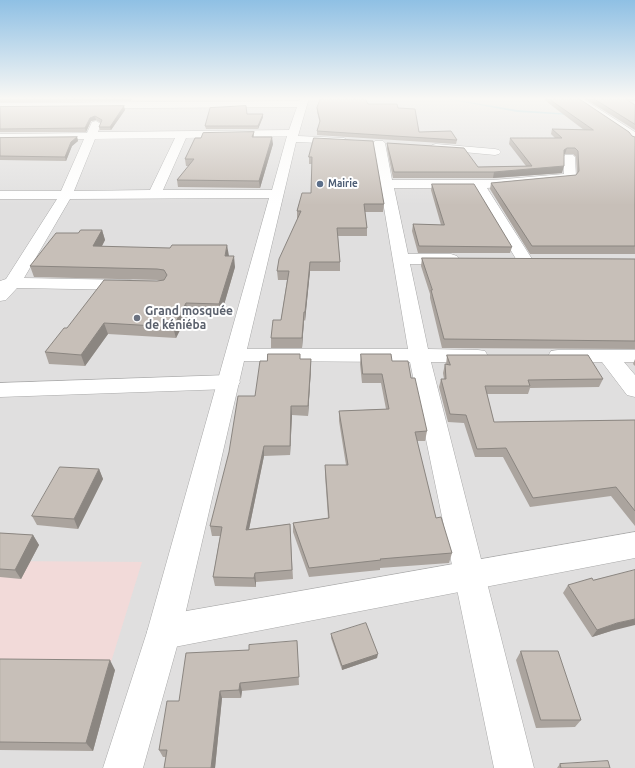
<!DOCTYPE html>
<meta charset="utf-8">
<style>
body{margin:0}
canvas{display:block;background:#f2efe9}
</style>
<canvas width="635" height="768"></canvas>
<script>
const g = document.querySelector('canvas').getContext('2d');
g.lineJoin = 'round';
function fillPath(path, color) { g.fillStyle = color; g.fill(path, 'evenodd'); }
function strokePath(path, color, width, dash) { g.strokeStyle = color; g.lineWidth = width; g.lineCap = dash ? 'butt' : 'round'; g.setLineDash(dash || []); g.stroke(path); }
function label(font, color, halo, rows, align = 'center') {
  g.font = font + ' Ubuntu,sans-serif'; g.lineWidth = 4; g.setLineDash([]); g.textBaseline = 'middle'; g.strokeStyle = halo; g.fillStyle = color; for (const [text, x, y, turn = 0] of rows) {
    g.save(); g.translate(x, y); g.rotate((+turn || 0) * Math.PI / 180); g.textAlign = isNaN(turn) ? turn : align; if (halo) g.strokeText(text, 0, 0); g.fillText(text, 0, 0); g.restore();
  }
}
fillPath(new Path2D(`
 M0 98H635V768H0Z`), '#e0dfdf');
fillPath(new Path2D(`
 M0 561 142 562 111 662H0Z`), '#f2dad9');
fillPath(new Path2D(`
 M442 98H445L517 110 573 114 571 115 517 112Z`), '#aad3df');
const minor = new Path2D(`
 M301 98H309L298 136 344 138 349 141 344 144 296 142 247 349H408L373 143 375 141H383L385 143 392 180H493L564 174 563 157 565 155H573L575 157 576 177 574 180 487 188 532 259 530 262 524 264 518 262 516 259 474 188H394L408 254H451L457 256 459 259 457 262 451 264H410L428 349 478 350 485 351 488 356 485 361 478 362H431L534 768H494L410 362 244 361 181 632 143 768H103L147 632 269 198 70 199 24 278 130 280 136 281 139 285 136 289 130 290 17 288 6 300 0 301V281L6 279 57 199H0V191H61L84 139 0 140V134L87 133 92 122 96 121 101 124 98 132 289 130 297 107 0 109V103L299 101ZM287 136 272 190H163L186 138ZM175 138 150 190 74 191 95 139Z
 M573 98H582L635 132V142L631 141 628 137Z
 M436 144 495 149 499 150 501 152 499 154 495 155 432 149 430 147 432 145Z
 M558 350H635V362H624L635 375V397L627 395 602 362H558L551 361 548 356 551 351Z`);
const tertiary = new Path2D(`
 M229 375 237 377 240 382 237 387 229 389 0 397V383Z
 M635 532V558L164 649 152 644 147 632 152 620 164 615Z`);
strokePath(minor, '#a9a9a9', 1);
strokePath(tertiary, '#a9a9a9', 1);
fillPath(minor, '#fff');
fillPath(tertiary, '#fff');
fillPath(new Path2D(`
 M0 98H133L131 101 0 102Z
 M543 98H578L632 136 635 137V254H530L490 189 491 183 576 175 577 173 576 157 573 154H564L562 173 493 178H393L387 149V143L478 167 526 166 509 144 510 138H555L551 134 552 129 584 130 547 102Z
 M584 98H635V101H630L635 105V130Z
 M368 104 398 108 419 132 457 140 456 144 317 135V131L320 123 317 112V108Z
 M0 107 125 110 111 130H100L99 127 101 123 96 120 91 121 86 132H0Z
 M247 114H263V117L258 129H206L205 126Z
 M254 132V137L273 144 260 188 178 187 177 180 189 166H186L185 159 201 138Z
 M77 137 78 141 72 146 66 161 0 160V138Z
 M314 138 384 204 383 212H365L367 228V236H338L340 262V271H310L305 321 304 320 302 348H271V338L281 320 287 280H278L277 271 298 218H297V211L311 193 312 164H309V157Z
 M432 184 512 247 510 253H418L412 231 413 224 441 225 431 190Z
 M102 230 105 240 102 246 229 256 235 267 221 315 188 314 176 338 108 334 85 366 49 364 45 352 67 328 157 281 162 280H159L34 277 30 266 78 233Z
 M422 258 635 259V349L442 348 430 298V294L421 266Z
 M361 354 392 361 411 378 427 431 425 441H417L436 518 452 553 449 563 380 568V570L309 577 293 532V523L328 518 325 475V465H346L339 421V411L386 409 381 383H362L360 364Z
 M447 355 603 379 599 387 530 388 528 394H487L494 422 635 420V526L611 496 530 507 503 457H475L464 423 448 422 439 387 441 379H444L443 373 445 364 446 365Z
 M301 359H311V368L308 416 292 415 290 455 264 456 249 529 290 524 293 579 256 582V587L215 586 213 577 220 536H212L210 526 267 361Z
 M635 359V366L633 364Z
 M99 469 103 479 78 529 37 525 32 516Z
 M0 533 33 535 39 545 21 579 0 577Z
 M568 585 611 631 592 637 563 593Z
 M331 634 377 658 342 670 331 638Z
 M297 641 299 685 242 691 241 698H222L215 768H164L166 757H163L159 750 179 701 249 650Z
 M521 651 581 720 575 727 536 728 516 660Z
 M0 659 115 670 93 751 0 750Z
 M560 764 610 768H557Z`), '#aba49e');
fillPath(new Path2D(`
 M124 106 125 110 111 130 110 127Z
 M263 114V117L258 129V126Z
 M95 116 96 120 91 121 86 132 85 128 90 118Z
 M77 137 78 141 72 146 66 161 65 157 71 142Z
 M272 137 273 144 260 188 259 181Z
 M567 148 565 154 562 156 564 150Z
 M564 166 562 173 493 178 494 172Z
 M102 230 105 240 96 257 93 246Z
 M227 245 229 256 226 267 225 256Z
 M234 256 235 267 221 315 219 304Z
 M310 262V271L305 321V312Z
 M186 303 188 314 176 338 173 327Z
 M304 312V320L302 348V338Z
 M104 323 108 334 85 366 81 355Z
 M311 359V368L308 416V406Z
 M291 406 292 415 290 455V446Z
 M264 446V456L247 539 246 530Z
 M99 469 103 479 78 529 74 519Z
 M33 535 39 545 21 579 15 570Z
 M255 573 256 582V587L254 578Z
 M635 619V625L611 631 592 637 597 630 617 623Z
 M378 654 377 658 342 670V666Z
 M110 660 115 670 93 751 86 743Z
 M240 683 242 691 241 698 239 690Z
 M220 691 222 698 215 768H211Z`), '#8b8681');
const building = new Path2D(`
 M0 98H117L0 99Z
 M321 98H365L368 104H397L398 108 415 109 419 132 451 131 457 140 317 131 320 121 317 108Z
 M548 98H578L629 132 632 136 635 137V246H532L491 183 576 175 579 171 578 151 575 148H567L564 150V166L494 172H394L387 143 464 148 478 167 532 166 510 138H562L552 129 593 130Z
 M593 98H624L635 105V124Z
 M124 106 110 127H99L102 120 95 116 90 118 85 128 0 129V107Z
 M246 106 247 114H263L258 126H205L210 108Z
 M254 132 252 137H272L259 181 177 180 194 159H185L195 138H201L203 133Z
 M77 137 71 142 65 157 0 156V138Z
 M314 138 373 141 384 204H364L367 228H337L340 262H310L305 312H304L302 338H271L273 320H281L289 271H277L279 259 301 211H297L302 193H311L312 157H309Z
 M432 184H474L512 247 419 246 413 224 444 225Z
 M81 230H102L93 246 170 248 172 245H227L225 256H234L219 304 186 303 173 327 104 323 81 355 45 352 64 328H67L104 280 157 281 164 280 167 275 164 270 157 269 30 266 56 233H78Z
 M422 258 635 259V341L444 339 431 290H432Z
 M268 354H300V359H311L308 406H291L290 446H264L246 530 290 524 292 570 255 573 254 578 213 577 222 527 210 526 229 452 238 396H255L260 361H267Z
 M361 354H391L392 361H408L411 378H415L427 431 415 432 436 518 441 517 452 553 380 559 381 560 309 568 293 523 329 518 325 465H348L339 411 389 409 382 374H363Z
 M447 355H588L603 379 528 380 530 386H485L494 422 635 420V511L616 487 533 498 506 448 477 449 466 415 450 414 441 379H446L445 364 450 365Z
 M60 467 99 469 74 519 32 516Z
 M0 533 33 535 15 570 0 569Z
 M635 570V619L617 623 597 630 568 585 592 578 593 580Z
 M366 623 378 654 342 666 331 634Z
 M297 641 299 677 240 683 239 690 220 691 211 768H164L167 750H159L167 701H179L186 653 249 650V645Z
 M521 651H558L581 720H541Z
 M0 659 110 660 86 743 0 742Z
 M608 761 610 768H561L560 764Z`);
fillPath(building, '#c7bfb8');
strokePath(building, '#8b8681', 1);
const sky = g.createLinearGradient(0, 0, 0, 205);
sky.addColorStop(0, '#8fc0e4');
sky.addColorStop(0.48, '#f9f8f5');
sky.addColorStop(1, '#f9f8f500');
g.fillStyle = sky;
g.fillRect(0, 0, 635, 205);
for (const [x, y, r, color] of [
 [320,184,4,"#5c6f8a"],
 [137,318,4,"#6b7280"]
]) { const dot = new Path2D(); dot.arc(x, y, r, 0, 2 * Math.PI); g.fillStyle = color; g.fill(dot); strokePath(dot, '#fff', 1.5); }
label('bold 10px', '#4e5e75', '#fff', [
 ["Mairie",328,184]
], 'left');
label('bold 12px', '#5b616d', '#fff', [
 ["Grand mosquée",145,311],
 ["de kéniéba",145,325]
], 'left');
</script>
